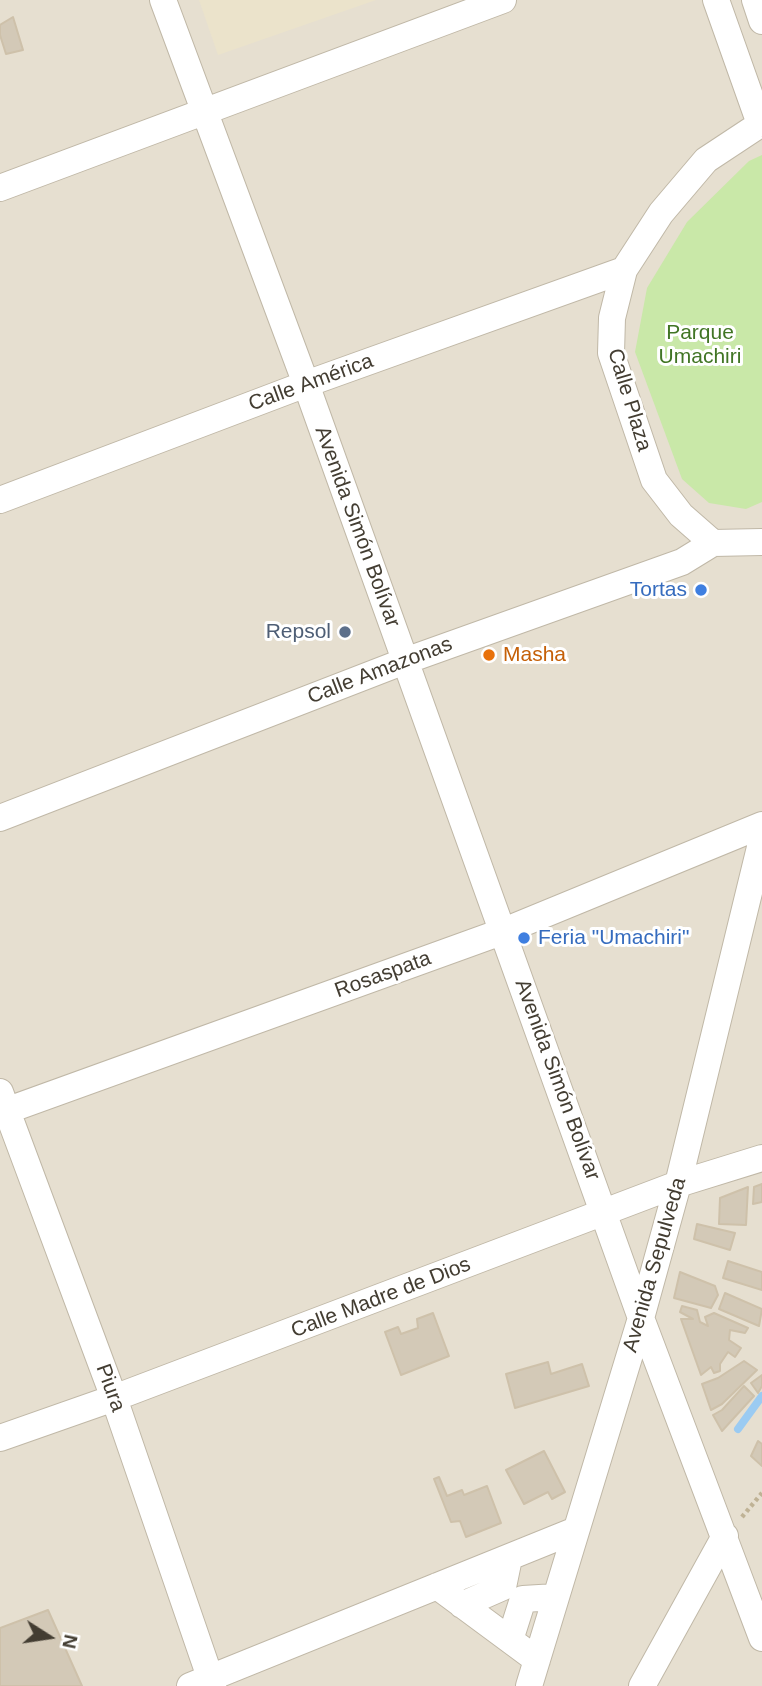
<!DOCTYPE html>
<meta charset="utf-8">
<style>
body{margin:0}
#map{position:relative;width:762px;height:1686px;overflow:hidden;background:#f2ede2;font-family:Arial,sans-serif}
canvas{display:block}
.north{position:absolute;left:14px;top:1602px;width:70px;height:70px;-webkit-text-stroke:5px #fff;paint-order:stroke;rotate:102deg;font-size:19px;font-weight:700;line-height:28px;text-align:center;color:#433d32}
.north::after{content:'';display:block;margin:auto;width:24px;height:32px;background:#433d32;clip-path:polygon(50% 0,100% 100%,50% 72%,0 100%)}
</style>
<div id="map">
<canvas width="762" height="1686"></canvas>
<div class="north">N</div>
</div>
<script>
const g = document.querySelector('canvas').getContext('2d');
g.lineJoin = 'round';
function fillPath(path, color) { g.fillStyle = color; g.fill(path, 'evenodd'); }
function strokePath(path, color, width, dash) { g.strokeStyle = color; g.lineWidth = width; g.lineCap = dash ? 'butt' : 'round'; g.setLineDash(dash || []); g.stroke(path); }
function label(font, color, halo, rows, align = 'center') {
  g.font = font + ' Arial,sans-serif'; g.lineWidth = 6; g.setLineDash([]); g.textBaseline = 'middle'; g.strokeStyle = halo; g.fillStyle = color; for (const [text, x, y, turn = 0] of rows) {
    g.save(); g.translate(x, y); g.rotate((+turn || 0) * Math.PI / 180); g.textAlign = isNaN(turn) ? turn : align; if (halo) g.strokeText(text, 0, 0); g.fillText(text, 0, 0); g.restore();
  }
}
fillPath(new Path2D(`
 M0 0H762V1686H0Z`), '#e6dfd0');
fillPath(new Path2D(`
 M199 0H376L218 55Z`), '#ebe3cb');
fillPath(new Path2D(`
 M762 155V502L746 509 709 503 682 479 635 352 647 288 687 222 749 161Z`), '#c9e8a8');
strokePath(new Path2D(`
 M738 1429 762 1396`), '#9bcbf2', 8);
const building = new Path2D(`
 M13 17 23 50 6 54 0 35V25Z
 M762 1184V1202L753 1204 754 1187Z
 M748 1187 746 1225 719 1224 720 1198Z
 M697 1224 735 1233 730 1250 694 1239Z
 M728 1261 762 1272V1290L723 1278Z
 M680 1272 715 1286 718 1295 711 1308 674 1298Z
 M725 1293 762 1309 759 1326 719 1309Z
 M682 1306 697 1310 700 1322 708 1326 705 1317 714 1313 748 1328 745 1333 730 1330 729 1340 741 1348 735 1357 728 1352 720 1364V1371L714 1373 711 1367 701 1375 681 1319H693L680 1312Z
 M433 1313 449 1356 401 1375 385 1332 398 1327 401 1334 418 1328 417 1319Z
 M744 1361 757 1370 722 1404 711 1410 702 1384 718 1378Z
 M548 1362 551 1374 582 1364 589 1386 515 1408 506 1374Z
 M762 1375V1386L758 1393 751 1383Z
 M744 1386 754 1396 722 1431 713 1415 722 1410Z
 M758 1441 762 1444V1466L751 1456Z
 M544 1451 565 1492 552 1499 548 1492 524 1504 506 1470Z
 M439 1477 447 1496 462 1490 464 1495 487 1486 501 1523 466 1537 460 1521 451 1522 434 1479Z
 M48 1610 82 1686H0V1628Z`);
fillPath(building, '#d3c9b7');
strokePath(building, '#cec1aa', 2);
const minor = new Path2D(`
 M163 0 306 384 641 1318 762 1638
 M716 0 760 124
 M755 0 762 21
 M0 188 503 0
 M0 500 306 384 624 270
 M713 543 681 515 654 480 611 353 612 318 624 270 661 213 706 160 762 123
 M0 818 405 661 682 562 713 543 762 542
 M0 1092 114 1398 213 1686
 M0 1113 504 931 762 825
 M0 1438 114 1398 678 1184 762 1158
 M437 1586 537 1660
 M462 1605 503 1587 509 1558
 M510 1640 523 1599 556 1597
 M190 1686 576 1530
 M529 1686 641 1318 678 1184 762 839
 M642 1686 725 1536`);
strokePath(minor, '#c0b8a7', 28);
strokePath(new Path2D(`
 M742 1517 762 1493`), '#bfb295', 4.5, [3.5, 3.5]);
strokePath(minor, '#fff', 26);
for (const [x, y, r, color] of [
 [701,590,7,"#3f7fe0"],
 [345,632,7,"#5c6f8a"],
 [489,655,7,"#e8710a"],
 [524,938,7,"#3f7fe0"]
]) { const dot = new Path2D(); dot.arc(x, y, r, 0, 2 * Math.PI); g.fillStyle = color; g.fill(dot); strokePath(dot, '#fff', 2.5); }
label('21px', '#417525', '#fff', [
 ["Parque",700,333],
 ["Umachiri",700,357]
]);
label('21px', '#433d32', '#fff', [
 ["Calle América",311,383,-20],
 ["Calle Plaza",629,400,73],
 ["Avenida Simón Bolívar",357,527,70],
 ["Calle Amazonas",380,671,-21],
 ["Rosaspata",383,975,-20],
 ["Avenida Simón Bolívar",557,1080,70],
 ["Avenida Sepulveda",655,1265,-74],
 ["Calle Madre de Dios",381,1298,-21],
 ["Piura",110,1388,70]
]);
label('21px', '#366cbe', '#fff', [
 ["Tortas",687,590],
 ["Feria \"Umachiri\"",538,938,"left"]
], 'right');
label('21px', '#4e5e75', '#fff', [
 ["Repsol",331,632]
], 'right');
label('21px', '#c56008', '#fff', [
 ["Masha",503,655]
], 'left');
</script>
